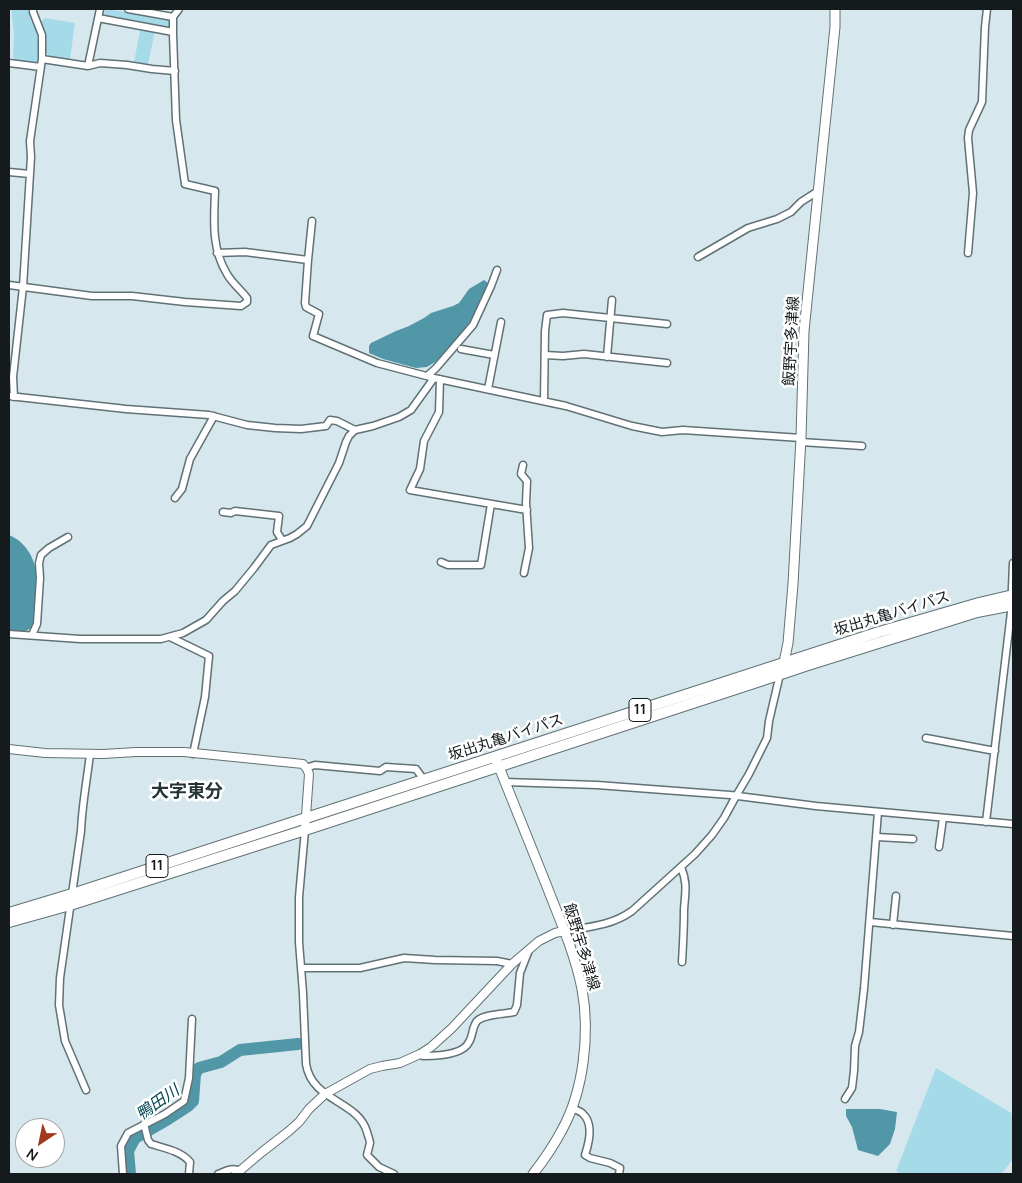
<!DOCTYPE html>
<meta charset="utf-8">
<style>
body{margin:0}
#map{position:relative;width:1022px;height:1183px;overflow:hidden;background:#d6e8ed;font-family:Manrope,sans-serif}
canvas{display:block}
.frame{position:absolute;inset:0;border:10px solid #151b1d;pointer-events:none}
.north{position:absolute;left:15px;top:1118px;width:50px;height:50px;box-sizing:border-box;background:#fff;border:1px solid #a1a4a5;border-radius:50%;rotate:214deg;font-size:14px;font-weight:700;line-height:20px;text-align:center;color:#151b1d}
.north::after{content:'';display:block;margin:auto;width:18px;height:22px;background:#a2391f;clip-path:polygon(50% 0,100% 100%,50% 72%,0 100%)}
</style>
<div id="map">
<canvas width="1022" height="1183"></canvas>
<div class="frame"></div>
<div class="north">N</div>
</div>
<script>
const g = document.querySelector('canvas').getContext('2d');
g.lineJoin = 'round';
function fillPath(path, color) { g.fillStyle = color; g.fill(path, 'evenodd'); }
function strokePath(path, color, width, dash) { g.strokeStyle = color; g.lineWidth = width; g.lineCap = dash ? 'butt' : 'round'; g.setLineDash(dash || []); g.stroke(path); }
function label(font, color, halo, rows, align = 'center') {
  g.font = font + ' Manrope,"Noto Sans JP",sans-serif'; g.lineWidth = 5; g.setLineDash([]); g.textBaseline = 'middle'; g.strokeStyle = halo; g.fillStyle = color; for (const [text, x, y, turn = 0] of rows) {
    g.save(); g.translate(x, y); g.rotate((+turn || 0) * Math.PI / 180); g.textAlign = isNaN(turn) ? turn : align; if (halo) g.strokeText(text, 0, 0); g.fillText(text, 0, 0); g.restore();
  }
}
fillPath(new Path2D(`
 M11 9H28L31 21 37 30 39 59 36 63 15 60 13 57 14 34Z
 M107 9 168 19 171 22 170 28 167 29 107 17 104 13 105 10Z
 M45 18 75 23 70 59C61 58 49 59 45 51L44 29 41 22Z
 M142 28 155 31 148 64 146 66 136 64 134 62 140 31Z
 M936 1068 1013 1114V1159L1001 1174H901L896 1171Z`), '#a5dbe9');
fillPath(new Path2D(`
 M484 280 488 283 481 302 469 323 460 335 441 356 435 362 427 367 416 368 383 359 369 353V346L371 343 396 331 409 326 424 318 431 313 453 306 459 303 469 289Z
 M9 535C24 541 34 556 36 572L34 624C29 634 18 631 9 631Z
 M846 1109H880L897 1112 895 1129 890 1144 878 1156 858 1150 852 1127 846 1116Z`), '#5297a7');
strokePath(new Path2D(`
 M130 1174 128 1151 135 1138 168 1119 188 1106 193 1101 195 1074 199 1068 221 1062 240 1050 298 1044`), '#5297a7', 12);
const minor = new Path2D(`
 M128 9 173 17
 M98 18 173 32
 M42 59 88 66 100 63 127 65 152 69 175 71
 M9 63 41 67
 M88 66 100 9
 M9 172 30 174
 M312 221 308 260 305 303 306 307 319 314 313 336 377 363 434 378 566 406 632 426 662 432 683 430 801 438
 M217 253 245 252 308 260
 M968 253 973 193 968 138 969 130 982 102 985 27 987 9
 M698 257 748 228 777 219 791 212 801 202 818 191
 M9 285 92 296H132L185 302 241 306 247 302V298C241 290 232 283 227 274 211 248 214 219 215 191L185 184 176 120 173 34V17L179 9
 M461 349 494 355
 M545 355 563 356 584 354 667 363
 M607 357 612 300
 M427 376 436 368 473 325 491 286 497 270
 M440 379 439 412 424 441 420 469 410 490 527 510
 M488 389 501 322
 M9 396 126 409 209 415 247 425 275 428 301 429 326 426 330 420 337 421 355 430
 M14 397 13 377 23 287 31 157 30 141 42 59V35L33 12V9
 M544 401 545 331 547 315 563 313 667 324
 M801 442 862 446
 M523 465 521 474 527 481 526 503 529 548 524 573
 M175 498 182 489 190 459 214 416
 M223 512 231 513 235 511 279 516 277 532 282 540
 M441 562 448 565H481L491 504
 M9 634 80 639H161L183 633 206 620 223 601 235 591 254 568 271 545 290 538 297 534 307 526 339 463 346 442 349 436 355 430 373 426 399 417 411 410 434 378
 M32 635 37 624 40 578 39 563 41 555 49 548 68 537
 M170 637 209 656 205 697 193 754
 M926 738 995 751
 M306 768 315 765 380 771 386 767 416 769 424 780
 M505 782 597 785 730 795 816 806 1013 824
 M986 822 1011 612 1013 563
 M305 830 299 897V942L303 993 306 1064C312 1102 358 1100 367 1132 368 1136 370 1140 370 1143 369 1147 368 1151 367 1155L379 1167 394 1174
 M877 837 913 839
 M939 847 943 818
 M681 867C688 884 685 893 684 910 684 928 683 945 682 962
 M870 922 1013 936
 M893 925 896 896
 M564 931C588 927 611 926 632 911L695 854 712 835 724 818 736 796 749 774 767 738 769 721 780 674
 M302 968H360L404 958 435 960 497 961 512 964
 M420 1054 423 1056C435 1056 463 1055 469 1042 473 1036 472 1027 477 1021 484 1014 505 1014 514 1012L517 1005 520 973 529 950
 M86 1090 65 1041 59 1005 60 978 81 831C82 805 87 780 90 754
 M845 1099 852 1088 854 1071 855 1046 859 1032 864 989 878 812
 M572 1108C575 1110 581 1111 583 1114 594 1124 589 1143 585 1155L590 1158 610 1163 620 1168 619 1174
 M144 1124 148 1140 151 1144C164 1148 181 1151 190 1162L189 1174
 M123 1174 121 1146 128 1133 165 1114 184 1101 186 1092 189 1078 192 1019
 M218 1174C226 1171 232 1167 240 1171`);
const tertiary = new Path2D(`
 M9 749 45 753 103 754 136 752H184L303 764 307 769 309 774 305 830
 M236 1174 262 1152 289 1131 299 1122 309 1109 325 1094 370 1069 382 1066 400 1063 420 1054 431 1047 452 1028 512 964 539 941 555 933 564 931`);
const secondary = new Path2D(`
 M783 667 788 643 793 584 801 438 804 331 835 27V9
 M495 757C512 799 529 842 546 884 559 918 575 953 582 989 590 1033 584 1090 562 1130 554 1145 544 1160 533 1174`);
const trunk = new Path2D(`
 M9 913 72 894 879 632 979 603 1013 595
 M9 922 70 905 305 830 754 683 808 665 977 612 1013 605`);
strokePath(minor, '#617175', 9);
strokePath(tertiary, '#617175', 10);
strokePath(secondary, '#617175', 11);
strokePath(trunk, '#617175', 12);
strokePath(minor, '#fff', 6);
strokePath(tertiary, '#fff', 8);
strokePath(secondary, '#fff', 9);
strokePath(trunk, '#fff', 10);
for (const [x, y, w] of [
 [640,710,22],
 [157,866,22]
]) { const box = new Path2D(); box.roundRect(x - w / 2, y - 11.5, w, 23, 4); g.fillStyle = '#fff'; g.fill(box); strokePath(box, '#151b1d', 1); }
label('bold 14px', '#151b1d', null, [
 ["11",640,710],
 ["11",157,866]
]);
label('15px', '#151b1d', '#fff', [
 ["飯野宇多津線",792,341,-87],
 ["坂出丸亀バイパス",892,614,-17],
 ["坂出丸亀バイパス",506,738,-18],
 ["飯野宇多津線",581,947,73]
]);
label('italic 16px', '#054652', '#fff', [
 ["鴨田川",158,1103,-35]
]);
label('bold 18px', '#253437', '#fff', [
 ["大字東分",187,792]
]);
</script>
